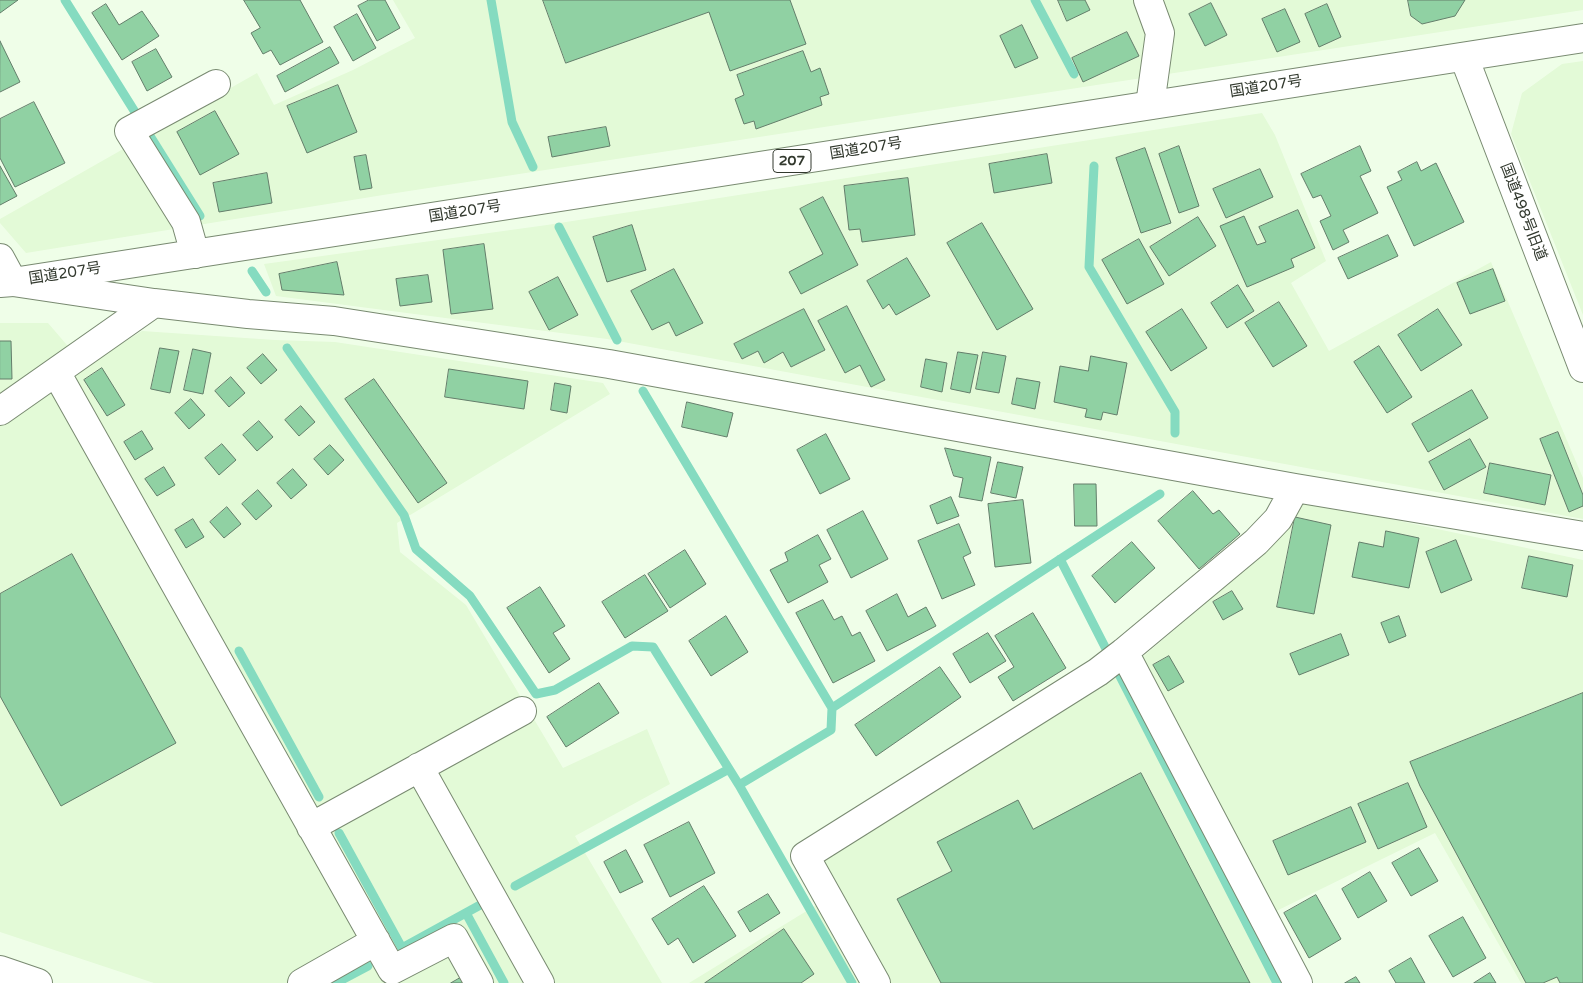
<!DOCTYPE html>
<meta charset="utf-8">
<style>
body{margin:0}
canvas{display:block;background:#effee8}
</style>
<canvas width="1583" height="983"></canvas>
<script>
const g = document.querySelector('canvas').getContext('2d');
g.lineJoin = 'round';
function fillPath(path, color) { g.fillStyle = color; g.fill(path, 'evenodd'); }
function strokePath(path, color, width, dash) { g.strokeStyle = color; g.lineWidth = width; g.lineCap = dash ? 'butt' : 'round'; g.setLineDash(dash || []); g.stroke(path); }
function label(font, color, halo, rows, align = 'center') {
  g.font = font + ' "Varela Round","Noto Sans JP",sans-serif'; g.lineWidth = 5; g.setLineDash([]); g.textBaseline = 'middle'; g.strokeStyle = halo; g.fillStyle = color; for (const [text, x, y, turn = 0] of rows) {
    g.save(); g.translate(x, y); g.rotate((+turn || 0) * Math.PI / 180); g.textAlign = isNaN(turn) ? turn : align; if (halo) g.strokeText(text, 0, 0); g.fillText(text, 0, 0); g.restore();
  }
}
fillPath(new Path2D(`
 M393 0H1583V10L383 195 26 253 0 223V219L257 73 274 105 353 70 415 38Z
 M1583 61V315L1511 134 1522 93 1562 64Z
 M1262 113 1275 135 1326 261 1291 283 1329 351 1491 262 1583 478V519L607 339 276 296 264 264 547 225Z
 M0 323H48L85 366 142 331 275 340 335 342 603 383 610 394 397 523 400 552 466 605 563 768 647 729 670 784 575 836 662 983H154L0 932Z
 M1301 500 1583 560V983H1521L1435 833 1254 922 1285 983H689L818 904 800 872 1125 672 1264 553Z`), '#e3fad7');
strokePath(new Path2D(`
 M65 0 200 216
 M491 0 512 122 533 167
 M1035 0 1074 74
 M1094 166 1089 267 1175 412V433
 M559 227 617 340
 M252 271 266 292
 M287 348 404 515 416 549 470 596 536 694 555 690 632 646 653 647 739 785 852 983
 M643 391 832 708 831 730 739 785
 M1060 559 1277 983
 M239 651 319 797
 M832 708 1160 494
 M339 833 402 948 482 904
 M515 886 729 769
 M466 913 504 983
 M336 983 368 966`), '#85dbc0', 9);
const building = new Path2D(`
 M0 0H18L0 13Z
 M244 0H300L323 42 280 65 271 50 263 54 251 33 260 28Z
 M369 0H385L400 28 377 41 358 6Z
 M543 0H790L806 44 730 71 709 12 566 63Z
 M1058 0H1085L1090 10 1067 21Z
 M1408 0H1465L1455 16 1422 24 1411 16Z
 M1211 3 1227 35 1205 46 1189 14Z
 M106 4 119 25 142 11 159 36 122 60 92 13Z
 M1327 4 1341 37 1319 47 1305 14Z
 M1285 9 1300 42 1277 52 1262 19Z
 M357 14 376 48 353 61 334 27Z
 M1022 25 1038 58 1015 68 1000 36Z
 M1127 32 1139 56 1083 82 1072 58Z
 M0 41 20 82 0 92Z
 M330 47 339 63 285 92 277 76Z
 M156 49 172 77 147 91 132 62Z
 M803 51 811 72 820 68 829 94 820 97 822 105 756 129 754 121 744 124 735 99 744 95 737 75Z
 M338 85 357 132 307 153 287 106Z
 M34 102 65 163 15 187 0 158V119Z
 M215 111 239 154 200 175 177 132Z
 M606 127 610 146 552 157 548 137Z
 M1179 146 1199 206 1179 213 1159 154Z
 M1360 146 1371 171 1360 176 1378 213 1343 230 1349 242 1333 250 1320 221 1331 216 1321 195 1313 198 1301 174Z
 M1145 148 1171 223 1141 233 1116 158Z
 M1047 154 1052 183 994 193 989 164Z
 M366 155 372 188 360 190 354 157Z
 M1417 162 1421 171 1436 163 1464 222 1414 246 1387 187 1402 180 1398 172Z
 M0 166 17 196 0 205Z
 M1260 169 1273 197 1226 218 1213 189Z
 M267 173 272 203 219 212 213 183Z
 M908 178 915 235 862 242 860 229 849 230 844 186Z
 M823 197 858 265 801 294 789 272 823 254 800 209Z
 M1298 210 1315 248 1291 259 1294 267 1247 287 1220 226 1244 216 1257 245 1266 242 1259 227Z
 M1198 217 1216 246 1169 276 1150 247Z
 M982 223 1033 309 997 330 947 243Z
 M632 225 646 270 607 282 593 237Z
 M1388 235 1398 256 1348 279 1338 258Z
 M1139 239 1164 284 1127 304 1102 260Z
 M484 244 493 309 451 314 443 250Z
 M907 258 930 296 896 315 889 304 883 309 867 281Z
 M337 262 344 295 282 290 279 274Z
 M674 269 703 323 676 336 669 322 652 330 631 291Z
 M1493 269 1505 301 1470 314 1457 283Z
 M428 275 432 302 400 306 396 279Z
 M558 277 578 315 549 330 529 292Z
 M1238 285 1254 311 1227 328 1211 303Z
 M1279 302 1307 346 1273 367 1245 323Z
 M847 306 885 380 871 387 860 365 845 373 818 321Z
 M804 309 825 350 791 367 783 352 764 363 758 351 742 359 734 344Z
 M1182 309 1207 348 1171 371 1146 332Z
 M1438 309 1462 345 1421 371 1398 335Z
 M0 341H11L12 379H0Z
 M1379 346 1412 397 1387 413 1354 362Z
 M160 348 179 351 170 393 151 389Z
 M193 349 211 353 203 394 184 390Z
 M958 352 978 355 970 393 951 389Z
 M983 352 1006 356 999 393 976 389Z
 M263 354 277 370 261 384 247 368Z
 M1091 356 1127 363 1117 415 1103 412 1101 420 1085 417 1087 409 1054 402 1060 366 1088 371Z
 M926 359 947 363 942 392 921 387Z
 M102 368 125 405 107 416 84 380Z
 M449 369 528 381 524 409 445 397Z
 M231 377 245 393 229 407 215 391Z
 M1017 378 1040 382 1035 409 1012 404Z
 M374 379 447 483 418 503 345 399Z
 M555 383 571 386 567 413 551 410Z
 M1472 390 1488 418 1428 452 1412 424Z
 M191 399 205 415 189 429 175 413Z
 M687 402 733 413 727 437 682 427Z
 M301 406 315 422 299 436 285 420Z
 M259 421 273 437 257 451 243 435Z
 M142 431 153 449 135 460 124 442Z
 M1558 432 1583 495V506L1569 512 1540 439Z
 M826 434 850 479 820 494 797 450Z
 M1470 439 1486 467 1444 490 1429 462Z
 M222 444 236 460 219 475 205 458Z
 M330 445 344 460 328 475 314 459Z
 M945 448 991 457 982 501 959 497 963 478 954 476Z
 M998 462 1023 467 1016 498 991 493Z
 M1490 463 1551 475 1545 505 1484 493Z
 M164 467 175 485 157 496 145 479Z
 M293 469 307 485 291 499 277 483Z
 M1074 484H1096L1097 526H1075Z
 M258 490 272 506 256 520 242 504Z
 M1193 491 1213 514 1219 510 1240 534 1199 569 1158 521Z
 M951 497 959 516 937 524 930 506Z
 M1023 500 1031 563 995 567 988 504Z
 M227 507 241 524 224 538 210 522Z
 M863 511 888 559 851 578 827 530Z
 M1295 517 1331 525 1314 614 1277 607Z
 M193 519 204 537 186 548 175 530Z
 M959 524 971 553 963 557 975 585 942 599 918 541Z
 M1386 531 1419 538 1409 588 1352 577 1359 542 1383 547Z
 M818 535 831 559 819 565 828 582 788 603 770 570 788 561 785 553Z
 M1456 540 1472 580 1441 593 1426 552Z
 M1132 542 1155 568 1115 603 1092 576Z
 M685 550 706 584 670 608 648 574Z
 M72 554 176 743 61 806 0 696V594Z
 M1529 556 1573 565 1567 597 1522 588Z
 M645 575 668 611 625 638 602 602Z
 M540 587 565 626 553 633 570 659 549 673 507 608Z
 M1232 591 1243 609 1223 620 1213 602Z
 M897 594 908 617 926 607 936 626 887 651 866 611Z
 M823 600 834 620 842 616 852 636 860 632 875 661 833 683 796 613Z
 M1033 613 1066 668 1013 701 998 677 1014 667 995 636Z
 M726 616 748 652 711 676 689 641Z
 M1399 616 1406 636 1389 643 1381 623Z
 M988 633 1006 661 970 683 953 654Z
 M1341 634 1349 655 1299 675 1290 654Z
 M1169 656 1184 682 1168 691 1153 665Z
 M940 667 961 697 876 756 855 725Z
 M599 683 619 713 566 747 547 717Z
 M1583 693V983H1560L1557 977 1543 983H1526L1420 786 1410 762Z
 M1141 773 1250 983H941L897 899 952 871 937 842 1018 800 1033 829Z
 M1408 783 1427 827 1378 849 1358 804Z
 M1351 807 1366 842 1288 875 1273 841Z
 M689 822 715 873 670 897 644 845Z
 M1419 848 1438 881 1411 896 1392 863Z
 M626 850 643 882 620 893 604 862Z
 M1370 872 1387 901 1358 918 1342 889Z
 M704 886 736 936 693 963 678 938 668 945 652 919Z
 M768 894 780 913 750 932 738 912Z
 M1316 895 1341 939 1309 958 1284 913Z
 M1463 917 1486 958 1453 977 1429 936Z
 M784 929 814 974 801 983H705Z
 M1411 958 1425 983H1396L1389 971Z
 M1490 973 1496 983H1474Z
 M462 977 465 983H451Z
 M1356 977 1360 983H1345Z`);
fillPath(building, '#90d1a3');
strokePath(building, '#647e6b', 1);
const minor = new Path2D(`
 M1148 0 1160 33 1150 105
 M1464 57 1583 368
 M195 254 186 222 129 131 216 84
 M0 258 13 282 154 303 248 314 334 321 609 364 1295 488 1583 536
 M56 372 392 970 454 938 479 983
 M0 411 154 303
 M1124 652 1298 983
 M419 767 540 983
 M311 827 522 711
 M302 983 376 941
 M876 983 805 856 1098 672 1124 652 1256 542 1278 519 1295 488`);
const highway = new Path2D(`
 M0 283 13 282 1583 38
 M0 970 38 983`);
strokePath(minor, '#798a71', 30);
strokePath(highway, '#798a71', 30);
strokePath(minor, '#fff', 28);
strokePath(highway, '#fff', 28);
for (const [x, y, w] of [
 [792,161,38]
]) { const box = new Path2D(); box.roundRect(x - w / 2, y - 11.5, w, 23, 4); g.fillStyle = '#fff'; g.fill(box); strokePath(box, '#32392e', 1); }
label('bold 14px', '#32392e', null, [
 ["207",792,161]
]);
label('15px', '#32392e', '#fff', [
 ["国道207号",1266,87,-9],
 ["国道207号",866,149,-9],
 ["国道207号",465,212,-9],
 ["国道498号旧道",1523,212,69],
 ["国道207号",65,274,-9]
]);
</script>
